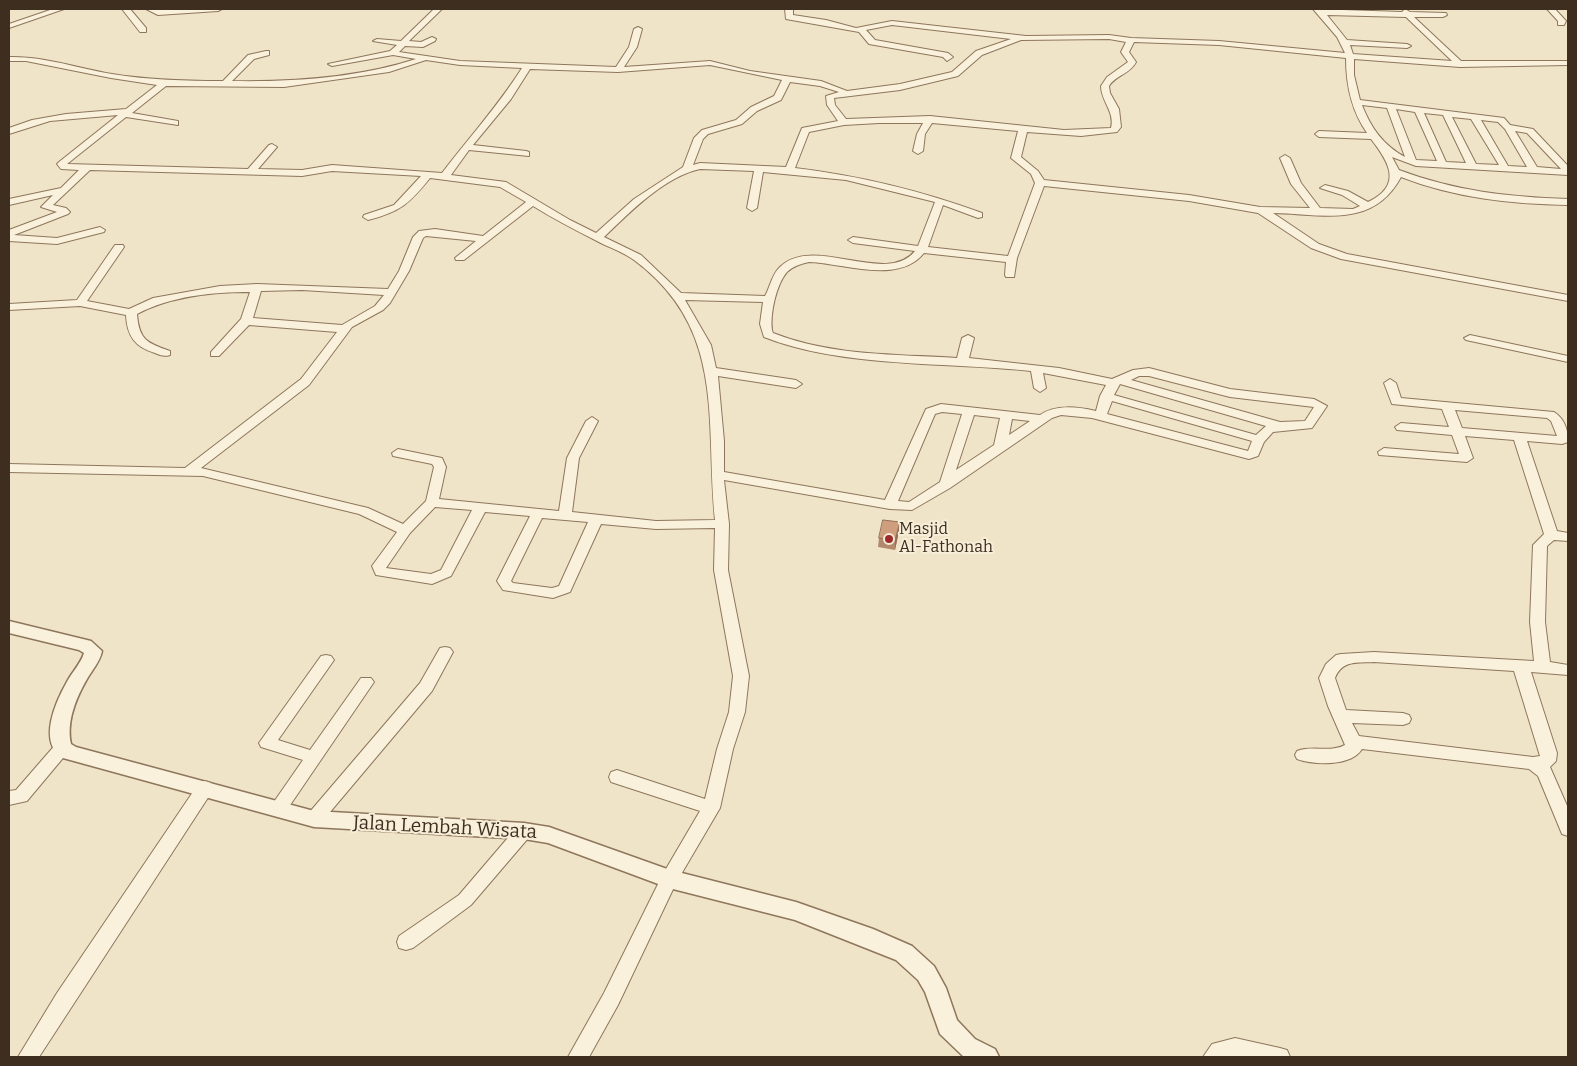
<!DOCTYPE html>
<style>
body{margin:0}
#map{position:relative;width:1577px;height:1066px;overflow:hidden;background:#f0e4c8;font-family:Bitter,serif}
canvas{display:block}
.frame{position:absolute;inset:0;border:10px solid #3d2e20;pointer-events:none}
</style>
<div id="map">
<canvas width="1577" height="1066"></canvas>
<div class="frame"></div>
</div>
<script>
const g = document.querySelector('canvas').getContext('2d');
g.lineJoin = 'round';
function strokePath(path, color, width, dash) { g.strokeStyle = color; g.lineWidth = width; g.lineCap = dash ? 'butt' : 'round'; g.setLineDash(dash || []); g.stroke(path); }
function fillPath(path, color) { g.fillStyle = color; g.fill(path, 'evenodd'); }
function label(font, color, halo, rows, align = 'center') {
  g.font = font + ' Bitter,serif'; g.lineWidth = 4; g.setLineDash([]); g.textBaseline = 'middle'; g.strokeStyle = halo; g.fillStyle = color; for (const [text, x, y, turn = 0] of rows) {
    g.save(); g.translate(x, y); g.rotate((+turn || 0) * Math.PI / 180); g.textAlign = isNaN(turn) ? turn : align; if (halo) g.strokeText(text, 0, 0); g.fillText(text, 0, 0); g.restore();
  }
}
const minor = new Path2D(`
 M53 9H64L9 28V24Z
 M122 9H130L146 28V32H140Z
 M146 9H222L218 11 158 15Z
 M434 9H442L409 41 421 42 432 37 436 39 435 41 423 47 405 46 399 52 460 61 616 67 629 47 634 29 638 27 642 29 637 47 624 67 710 61 750 71 821 81 847 91 900 84 952 72 976 51 1011 39 892 25 866 30 875 40 948 53 953 57 947 61 943 57 869 44 859 32 786 19 785 9H793V15L826 20 856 28 892 21 1026 36 1109 35 1131 38 1219 41 1345 53 1337 37 1313 9 1402 12 1405 9 1410 12 1446 13 1447 15 1443 17H1414L1461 61H1568V65L1460 67 1354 59V75L1360 100 1504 118 1510 125 1533 129 1568 166V175L1416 166 1392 157 1399 170C1455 191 1509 197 1568 199V205C1511 204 1455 198 1401 177 1373 229 1323 214 1273 213L1319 244 1347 254 1568 295V301L1341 259 1311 248 1258 213 1189 201 1044 186 1017 258 1014 277H1006L1005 275 1006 262 924 253C899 285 843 263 809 262 801 264 793 266 787 272 776 285 770 314 772 330L773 333C831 356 896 354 957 358L962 338 968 335 974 338 969 358 1059 368 1112 379 1133 370 1149 368 1230 389 1314 399 1327 406 1312 428 1273 432 1264 442 1258 456 1249 459 1092 418 1061 415 1052 418 950 488 912 510 890 509 724 480 729 524 728 570 749 676 745 712 733 749 720 808 676 883 618 1005 589 1057H568L604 993 663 874 700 811 611 782 609 777 611 772 617 770 705 799 717 749 729 712 733 676 714 570 715 528 656 529 601 524 570 592 553 598 503 590 497 581 530 516 485 512 451 576 432 584 376 575 372 566 397 532 359 514 203 476 9 472V464L185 468 301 379 337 332 249 325 219 356H211V352L241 319 250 292C212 292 171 296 137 314 139 340 147 343 170 351V355C164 357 160 355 155 353 135 347 127 336 126 315L80 306 9 310V304L77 300 115 245H123L124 247 87 301 129 309 153 298 220 286 257 284 388 289 399 271 413 237 419 231 435 229 483 236 526 202 500 187 430 178C410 203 400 212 368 220L363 217 364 215 394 205 421 176 332 171 302 176 90 170 53 205 66 208 70 212 68 214 14 235 57 238 100 227 105 230 104 232 57 244 9 241V230L57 212 41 207 53 195 9 205V199L61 188 79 170 61 169 57 164 59 162 118 115 50 121 9 134V128L32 120 66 114 126 109 157 85 111 78 26 61H9V57C43 56 77 68 112 74 149 80 185 81 223 81L248 55 266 51H269V55L254 59 232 81C293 82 357 78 416 59L393 55 332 66 328 64 390 51 397 45 373 41 377 39 401 41ZM1327 15 1406 17 1452 61 1353 54 1350 45 1407 48 1411 46 1407 44 1347 40ZM1109 39 1126 42 1121 52 1128 62 1107 77 1101 86C1101 101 1115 112 1111 128L1064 130 930 116 846 119 835 105 834 98 900 90 958 76 982 55 1021 40ZM1134 42 1219 45 1346 58C1346 85 1351 110 1367 133L1319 131 1315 134 1319 137 1371 139C1388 161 1404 185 1368 202L1348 191 1325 185 1320 188 1342 195 1360 206 1353 209 1320 208 1301 183 1290 158 1285 155 1280 158 1291 184 1310 208 1260 207 1189 195 1044 180 1038 171 1021 157 1027 132 1081 136 1117 132 1121 127 1119 109 1110 93 1109 86C1116 75 1130 74 1136 62L1129 52ZM426 60 460 65 522 68C498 106 468 139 442 173L332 165 302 170 258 169 277 147 272 144 269 145 248 169 67 164 126 117 178 125V121L132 113 166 86 284 87 389 72ZM710 65 782 80 774 96 751 107 736 120 702 130 694 138 683 167 634 199 596 233 570 220 506 182 451 175 469 150 529 156V152L526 151 473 145 511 99 530 69 618 72ZM790 82 820 86 839 92 826 96 827 105 838 121 802 128 786 167 700 163 693 165 703 139 708 134 742 124 757 111 781 100ZM1362 105 1387 108 1405 157C1383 145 1371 128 1362 105ZM1396 109 1415 112 1437 161 1416 160ZM1424 113 1443 115 1466 163 1446 162ZM1452 117 1471 119 1499 165 1476 164ZM1481 120 1498 122 1505 129 1527 167 1508 166ZM879 123H923L917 134 913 151 918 154 923 151 925 134 932 123 1018 131 1011 158 1031 174 1035 183 1008 256 928 247 943 205 978 218 982 217V213C919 190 861 176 795 168L809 132 844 125ZM1515 131 1527 133 1561 169 1537 167ZM700 169 754 171 747 208 752 211 757 208 763 172 846 180 935 202 918 246 853 237 848 240 853 243 915 251C886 287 812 233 779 268 772 275 770 287 765 296L681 293 641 255 604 237C630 212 664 177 700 169ZM533 206C554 219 575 230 597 241 608 247 623 252 634 260 727 329 705 420 715 520L656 521 572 512 579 458 598 421 592 417 586 421 567 458 559 511 439 499 446 467 442 458 398 449 392 453 393 456 432 464 434 467 426 501 403 524 368 508 201 468 309 385 352 327 383 310 390 303 409 271 423 238 426 236 476 241 455 258 456 260H464ZM302 290 384 295 375 306 342 325 253 318 261 291ZM685 300 763 302 760 324 764 337C843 368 947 362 1031 371L1034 388 1040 392 1046 388 1043 373 1106 385 1100 396 1096 411C1078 407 1056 404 1040 415L941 404 926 409 885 500 724 472V441L718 376 796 388 802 384 796 380 716 368 711 345ZM1139 376H1149L1230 397 1314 407 1305 421 1280 422 1131 380ZM1120 384 1266 426 1256 435 1114 395ZM1112 401 1252 441 1248 451 1107 414ZM942 412 962 414 940 482 909 502 898 501 935 414ZM974 415 1000 418 994 445 956 470ZM1012 419 1030 421 1009 435ZM435 507 472 510 441 570 431 574 386 568 410 533ZM542 518 588 522 559 586 552 588 513 583 511 581Z
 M1547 9H1555L1566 21 1564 25H1558V21Z
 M1470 335 1568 356V362L1466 340 1464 338Z
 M1390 379 1396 383 1401 398 1554 412C1565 419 1568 430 1568 442L1562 444 1527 441 1557 531 1568 533V541L1554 540 1547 546 1545 622 1550 662 1568 665V675L1531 672 1557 753 1556 761 1550 767 1568 808V836L1562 834 1538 776 1529 769 1362 749C1351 767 1314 765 1297 759L1295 755 1297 751C1313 745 1330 753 1345 745L1328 706 1319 678 1326 664 1336 655 1341 654 1374 652 1534 661 1530 622 1533 545 1544 534 1514 440 1465 436 1473 458 1467 462 1379 455 1378 452 1384 448 1459 454 1452 435 1397 430 1395 427 1401 423 1449 427 1442 409 1392 404 1384 383ZM1455 410 1547 418 1551 421 1557 436 1462 428ZM1374 662 1514 671 1540 756 1533 757 1359 736 1352 723 1403 725 1409 723 1411 719 1409 715 1403 713 1346 710 1335 678C1342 660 1357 663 1374 662Z
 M445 647 450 648 453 652 432 691 320 824 314 826 308 824 305 819 308 814 420 683 440 648Z
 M326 655 331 656 334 660 278 740 310 750 361 678H371L374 682 284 814 278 816 272 814 269 809 303 760 261 747 259 743 321 656Z
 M62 742 68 744 70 748 68 752 27 801 9 805V791L16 790 56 744Z
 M205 781 211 783 213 788 211 793 39 1057H18L57 993 199 783Z
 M524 824 530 826 533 831 530 836 471 905 413 948 406 950 399 948 397 942 399 936 459 895 518 826Z
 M1235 1038 1280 1048 1287 1050 1290 1057H1203L1212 1044Z`);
const tertiary = new Path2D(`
 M9 621 91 641 102 651C100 662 92 670 87 679 76 698 66 722 71 744L76 747 314 811 524 823 549 827 670 870 796 902 873 929 912 946 934 966 946 988 957 1020 975 1039 995 1049 999 1057H964L940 1034 925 992 918 980 896 960 795 920 669 888 548 843 524 839 314 827 63 758C37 742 56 701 68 680 73 671 81 663 84 653L79 650 9 633Z`);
strokePath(minor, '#8d765c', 2);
strokePath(tertiary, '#8d765c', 3);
fillPath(minor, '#faf1dc');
fillPath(tertiary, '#faf1dc');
fillPath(new Path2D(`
 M900 522 899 531 895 550 878 547 879 538Z`), '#b2896c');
fillPath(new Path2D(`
 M900 522 899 531 895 550V540Z`), '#916f58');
const building = new Path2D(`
 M883 520 900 522 895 540 879 538Z`);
fillPath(building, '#cf9f7d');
strokePath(building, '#916f58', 1);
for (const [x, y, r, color] of [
 [889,539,5,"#9e2a2b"]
]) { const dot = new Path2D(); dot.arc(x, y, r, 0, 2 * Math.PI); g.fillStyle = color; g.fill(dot); strokePath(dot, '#f7eed8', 2); }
label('16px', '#3d2e20', '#f7eed8', [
 ["Masjid",899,530],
 ["Al-Fathonah",899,548]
], 'left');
label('19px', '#3d2e20', '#f7eed8', [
 ["Jalan Lembah Wisata",445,828,3]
]);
</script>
